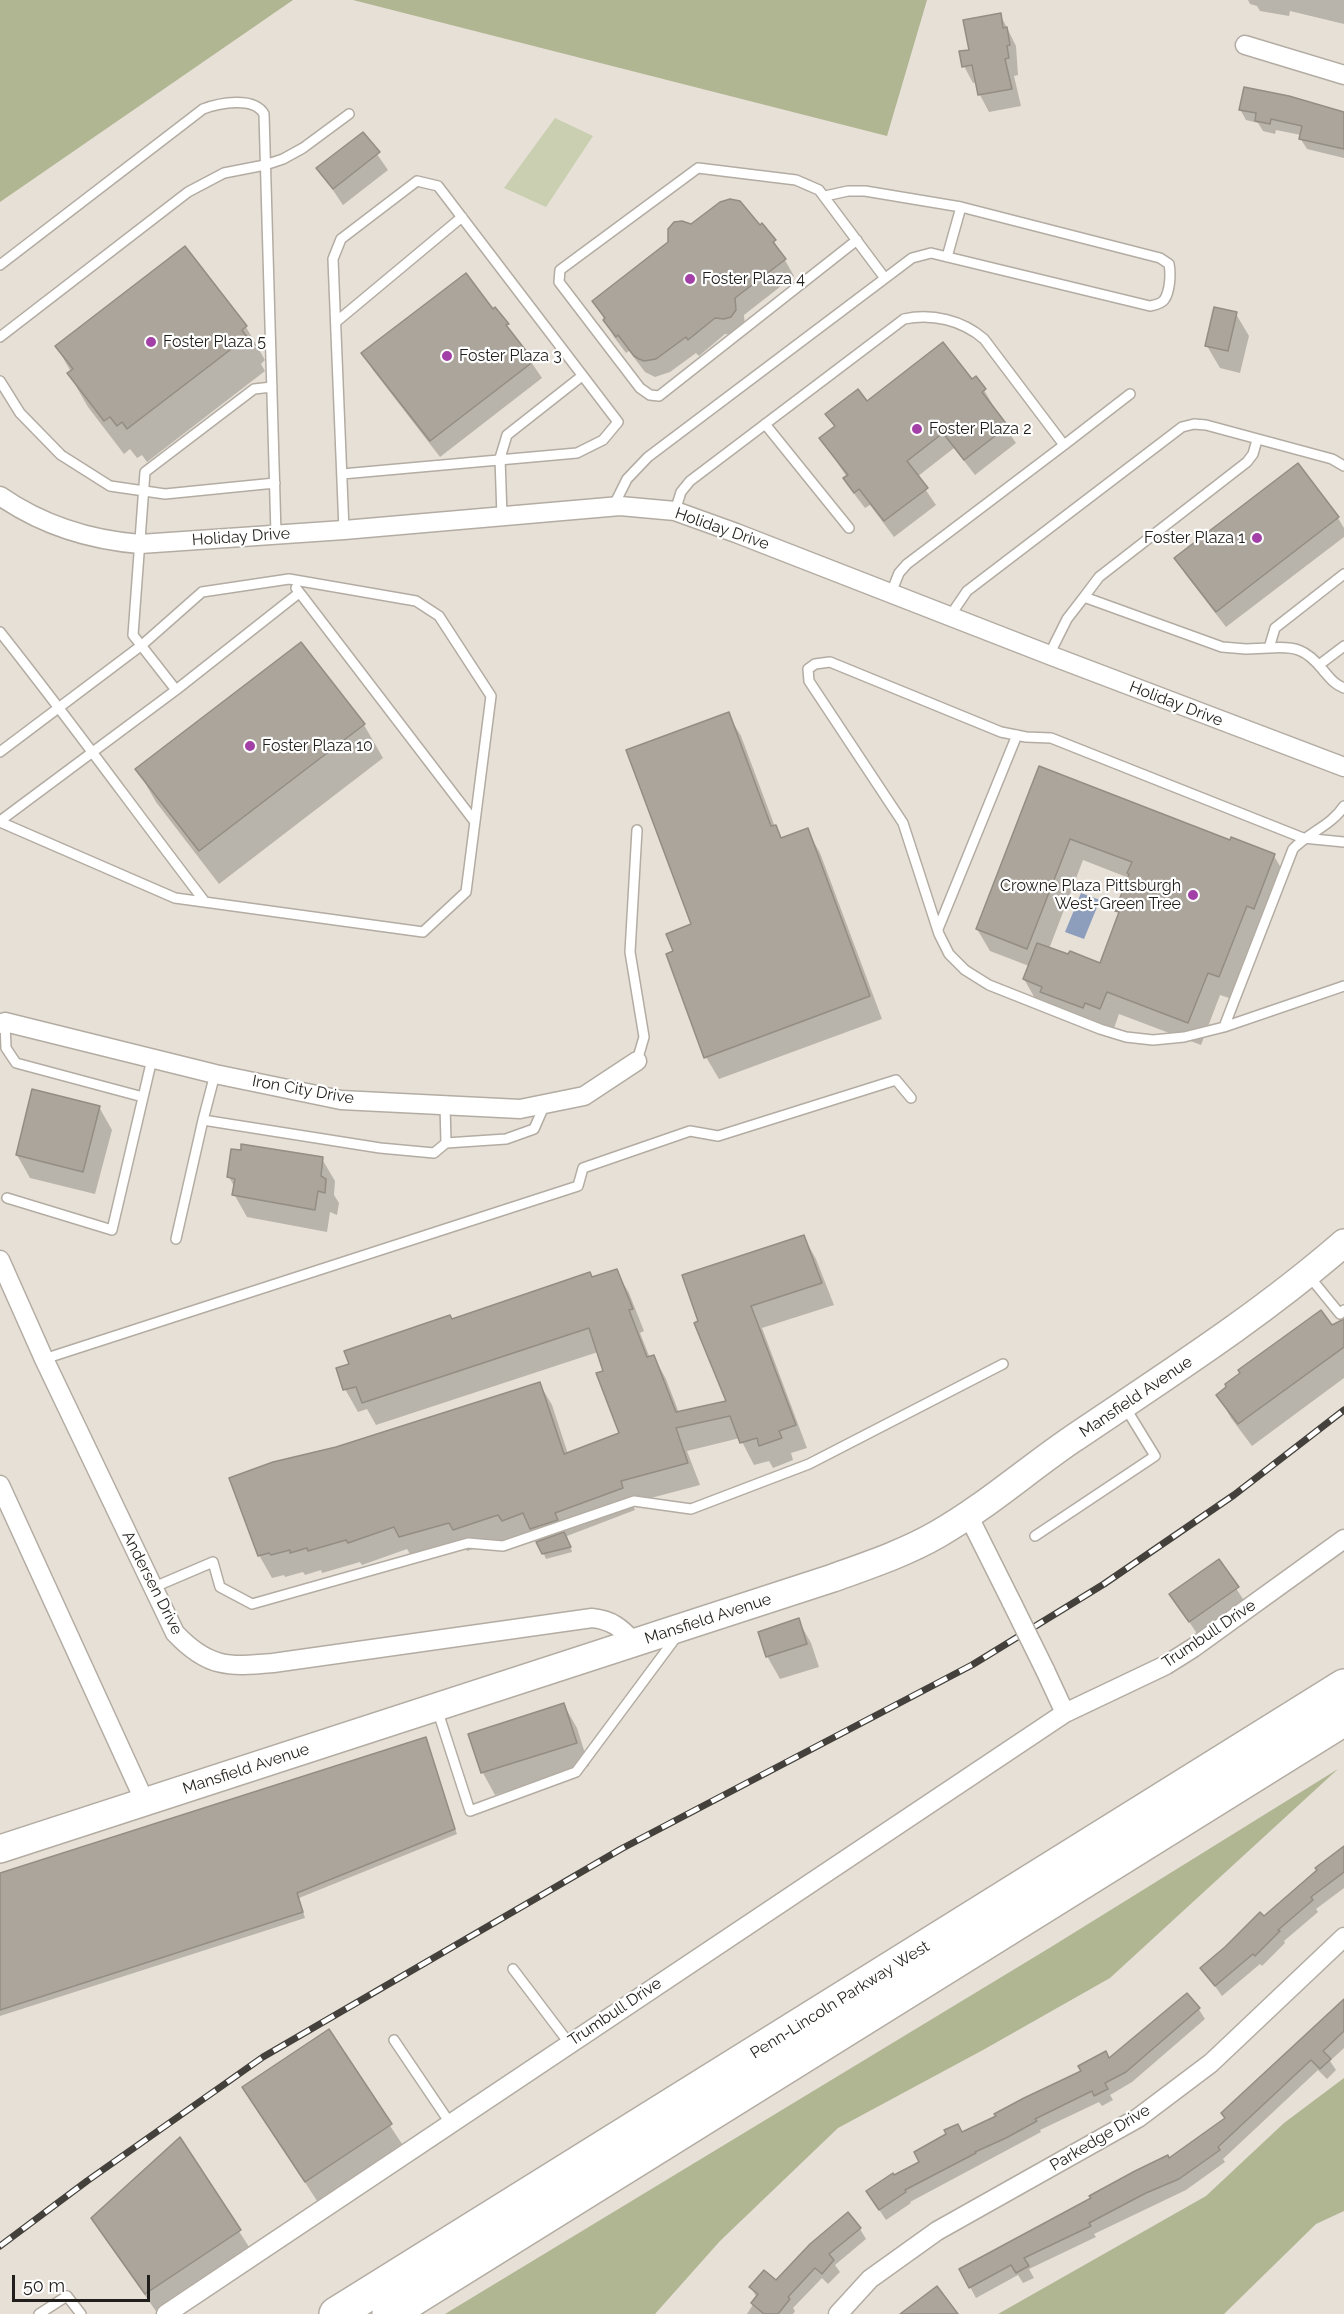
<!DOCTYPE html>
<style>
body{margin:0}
#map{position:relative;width:1344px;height:2314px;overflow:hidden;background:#e7e0d6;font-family:Raleway,sans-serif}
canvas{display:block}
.scale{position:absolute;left:12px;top:2275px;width:138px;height:27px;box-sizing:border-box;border:3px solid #211f1b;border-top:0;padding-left:8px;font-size:18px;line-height:21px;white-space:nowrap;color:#211f1b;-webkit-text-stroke:4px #fff;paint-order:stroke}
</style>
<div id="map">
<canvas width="1344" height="2314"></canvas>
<div class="scale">50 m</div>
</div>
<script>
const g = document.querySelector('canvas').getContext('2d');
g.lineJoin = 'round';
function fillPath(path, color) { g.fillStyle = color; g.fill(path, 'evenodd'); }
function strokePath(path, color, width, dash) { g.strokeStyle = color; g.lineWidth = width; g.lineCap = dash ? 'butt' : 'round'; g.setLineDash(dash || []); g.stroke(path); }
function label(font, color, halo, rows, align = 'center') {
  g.font = font + ' Raleway,sans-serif'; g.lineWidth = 4.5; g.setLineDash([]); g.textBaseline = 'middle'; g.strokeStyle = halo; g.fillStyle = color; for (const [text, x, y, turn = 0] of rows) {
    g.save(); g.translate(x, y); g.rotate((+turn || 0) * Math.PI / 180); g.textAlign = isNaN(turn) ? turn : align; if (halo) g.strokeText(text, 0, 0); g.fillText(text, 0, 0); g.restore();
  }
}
fillPath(new Path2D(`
 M555 118 593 136 546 207 504 188Z`), '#cacfb1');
fillPath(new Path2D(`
 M0 0H293L0 202Z
 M353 0H927L887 136Z
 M1338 1769 1110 1978 983 2050 838 2128 720 2241 655 2314H445L1051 1947Z
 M1344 2078V2211L1316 2224 1224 2314H998L1206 2196 1284 2123Z`), '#b0b592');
fillPath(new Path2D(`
 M1081 893 1100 900 1084 939 1065 932Z`), '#8c9ebc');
fillPath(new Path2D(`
 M1248 0H1344V24L1290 11 1289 16 1260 11 1257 6 1250 4Z
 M1000 14 1016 46 1018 75 1014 76 1021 106 989 112 980 95 977 82 973 83 964 66 971 51Z
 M1240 109 1344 113V158L1307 149 1300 138 1301 135 1276 130 1275 134 1263 131 1258 123 1246 120Z
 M363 134 388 170 343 205 318 168Z
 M692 225 759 227 762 225 774 241 794 276 744 315 745 328 734 335 725 334 699 356 696 353 670 372 655 377 645 372 629 351 626 353 614 337 594 301Z
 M495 309 542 378 440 457 373 370 363 353Z
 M1236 314 1249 336 1240 373 1220 368 1207 346Z
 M246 327 265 360 261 364 265 371 147 462 142 455 137 458 130 449 124 454 88 407 69 374 71 372 57 347Z
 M971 381 984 390 994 407 992 408 1016 443 975 475 954 448 917 477 936 505 894 537 870 505 865 508 855 495 845 479 847 477 821 439 835 428 827 415 867 403Z
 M1338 518 1344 528V537L1226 627 1186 575 1176 558Z
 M728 714 741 736 775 827 782 839 807 830 820 853 882 1019 719 1079 706 1057 675 952 693 925Z
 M364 725 383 758 219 884 156 802 137 769Z
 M1040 768 1231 842 1232 839 1274 856 1287 878 1267 931 1260 928 1232 999 1220 995 1201 1045 1119 1014 1113 1031 1037 1002 1024 979 1029 966 990 951 977 929ZM1083 860 1129 878 1117 911 1120 915 1101 965 1049 949Z
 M99 1107 112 1130 95 1194 30 1178 17 1155Z
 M322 1159 335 1181 334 1195 339 1203 337 1215 330 1212 327 1232 247 1217 234 1194 235 1188 229 1177Z
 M803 1236 816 1259 834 1305 762 1328 807 1448 791 1453 793 1460 773 1468 769 1461 754 1465 740 1438 687 1451 700 1485 632 1503 635 1510 567 1536 572 1552 546 1559 536 1536 516 1543 512 1537 467 1551 463 1545 413 1559 407 1549 362 1565 360 1562 322 1573 321 1570 305 1575 303 1572 285 1577 284 1575 272 1578 259 1555 336 1448 539 1383 552 1405 568 1454 621 1434 598 1352 376 1425 367 1409 358 1412 345 1389 452 1321 616 1271 629 1293 644 1331 640 1333 650 1358 654 1357 666 1379 679 1413 728 1402 696 1324Z
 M1332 1327 1344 1328V1378L1252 1446 1231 1418 1218 1395Z
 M1218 1561 1247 1605 1200 1638 1171 1595Z
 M798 1620 811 1643 819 1667 780 1679 767 1656Z
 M564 1705 577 1728 589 1766 495 1795 483 1773 470 1735Z
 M425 1739 457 1834 299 1898 305 1918 0 2016V1874Z
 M1344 1848V1888L1316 1909 1318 1912 1284 1941 1285 1943 1262 1966 1260 1964 1222 1996 1202 1968Z
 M1344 2001V2048L1330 2061 1336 2070 1327 2079 1318 2070 1223 2159 1225 2162 1186 2190 1094 2234 1096 2237 1029 2269 1034 2278 1023 2283 1018 2275 976 2298 961 2270 1169 2160 1226 2119Z
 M1198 2008 1205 2019 1132 2082 1110 2095 1113 2100 1102 2106 1099 2102 1040 2130 1041 2132 910 2202 911 2203 886 2220 874 2202 894 2177 921 2162 962 2133 1109 2060Z
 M328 2031 404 2147 319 2204 244 2088Z
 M180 2140 253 2253 158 2314 106 2240 93 2218Z
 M860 2229 866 2239 835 2265 840 2272 828 2284 822 2278 793 2308 795 2311 793 2314H747L757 2298 751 2288 776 2282Z`), '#0003');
const building = new Path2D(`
 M1001 13 1003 28 1007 27 1010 45 1007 46 1009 58 1005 59 1012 89 978 95 972 65 962 67 959 51 969 50 963 20Z
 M1244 87 1289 96 1344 112V149L1299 139 1302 126 1271 119 1270 124 1255 121 1256 113 1239 110Z
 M363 132 380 152 333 189 316 168Z
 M730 199 740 201 760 225 762 223 776 240 773 242 786 259 735 298 736 310 731 317 724 319 715 318 688 340 686 337 656 359 644 361 639 359 634 356 618 335 616 337 603 320 605 318 592 301 668 242V229L674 222 682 221 691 224 720 202Z
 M185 246 247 326 242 330 247 337 127 429 122 422 117 426 110 417 104 421 67 373 73 369 55 346Z
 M466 273 493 309 495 307 509 324 506 325 534 361 430 441 361 353Z
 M1214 307 1237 312 1228 351 1205 346Z
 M943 342 972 379 976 376 986 389 982 392 1008 426 964 460 943 433 907 461 928 488 884 521 859 489 854 493 843 478 848 475 819 438 835 426 825 414 858 389 867 401Z
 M1298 463 1339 517 1216 612 1174 558Z
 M301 642 365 724 199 851 135 769Z
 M729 712 771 826 776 825 781 838 808 828 870 996 704 1058 666 954 673 951 666 934 691 924 626 750Z
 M1039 766 1230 840 1231 837 1275 854 1254 909 1247 906 1219 977 1208 973 1188 1023 1107 992 1100 1009 1085 1003 1083 1008 1040 992 1042 987 1023 979 1037 943 1068 954 1070 951 1100 963 1119 912 1115 911 1129 874 1127 873 1132 862 1070 839 1027 949 976 929Z
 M32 1089 100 1106 83 1172 16 1155Z
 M241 1144 323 1157 321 1176 326 1179 325 1193 318 1191 315 1210 232 1195 235 1179 227 1177 231 1149 241 1150Z
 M804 1235 822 1283 751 1306 796 1425 779 1431 782 1438 759 1446 757 1438 740 1443 730 1416 676 1428 688 1463 621 1481 623 1488 555 1513 558 1520 530 1529 523 1513 502 1521 498 1515 453 1530 449 1523 399 1537 394 1527 348 1543 346 1540 308 1551 307 1548 290 1553V1550L271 1555 269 1553 258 1556 229 1478 273 1462 336 1447 540 1382 564 1454 619 1433 596 1373 603 1371 589 1328 362 1403 356 1387 343 1390 336 1368 349 1364 344 1351 450 1315 452 1319 590 1272 592 1277 617 1269 633 1309 629 1310 647 1357 654 1355 676 1412 726 1401 694 1323 698 1321 682 1275Z
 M1321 1310 1332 1325 1344 1319V1347L1238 1424 1216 1395 1226 1387 1225 1384 1240 1373 1238 1370Z
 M564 1532 571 1547 542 1554 536 1542Z
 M1219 1559 1239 1587 1189 1622 1169 1594Z
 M799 1618 807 1644 766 1657 758 1632Z
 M564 1703 577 1743 481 1773 468 1734Z
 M426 1737 455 1829 297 1893 303 1912 0 2010V1873Z
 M1344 1846V1872L1311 1897 1313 1900 1278 1930 1280 1931 1255 1956 1253 1954 1215 1986 1200 1968 1225 1947 1260 1912 1264 1916 1317 1870 1315 1868Z
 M1187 1993 1200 2008 1126 2072 1105 2083 1108 2089 1094 2096 1092 2091 1035 2119 1037 2121 1006 2138 975 2152 976 2153 905 2190 906 2192 879 2210 866 2191 893 2173 894 2175 919 2162 914 2152 946 2134 944 2130 958 2124 962 2132 996 2116 994 2114 1024 2098 1081 2071 1078 2066 1106 2051 1109 2058Z
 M1344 1999V2031L1323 2051 1331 2059 1320 2069 1311 2060 1218 2147 1220 2150 1179 2179 1146 2193 1089 2223 1091 2226 1024 2258 1029 2266 1016 2273 1011 2265 969 2288 959 2269 1091 2198 1089 2196 1135 2171 1168 2155 1169 2158 1225 2118 1221 2113Z
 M329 2029 392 2124 305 2182 242 2087Z
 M180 2137 241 2230 145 2294 91 2218Z
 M848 2212 861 2228 829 2254 834 2260 822 2274 815 2268 788 2297 790 2299 778 2314H764L751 2303 758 2294 749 2287 764 2270 776 2280 810 2244Z
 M937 2286 958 2314H900Z`);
fillPath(building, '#aba59c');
strokePath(building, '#938d84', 1.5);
const service = new Path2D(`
 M857 240 659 396 650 395 640 388 559 282 560 270 698 168 796 180 819 190 884 277
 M947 257 961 207
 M0 265 203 109C219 103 254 96 264 114L276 534
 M336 322 462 217
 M0 337 188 192 224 173 265 165 283 159 303 148 349 114
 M0 381 20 413 61 455 110 486 165 494 275 483
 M765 424 849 528
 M1064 445 1130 394
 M342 474 577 453 603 440 618 422 438 186 417 181 341 239 333 259 344 530
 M613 507 627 479 648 457 912 258 931 253 1150 306C1155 305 1161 304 1164 300 1170 292 1171 274 1169 264L1160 258 961 207 865 191H848L825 196
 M675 511 681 492 690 481 904 319C932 313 962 320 984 339L1064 445 907 564 899 573 891 593
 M502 516 500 458 507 435 582 376
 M296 588 475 822
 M1084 597 1099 577 1247 462 1253 454 1257 440
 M950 616 967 591 1182 427 1194 424 1206 425 1332 459 1344 466
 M0 632C70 720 136 812 205 902
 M1269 648C1295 646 1306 649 1323 670 1330 678 1334 684 1344 688
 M1049 655 1067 619 1084 597 1222 647 1246 649 1269 648 1275 628 1344 574
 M1319 665 1344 646
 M176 690 133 635 145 472 254 389 272 387
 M0 752 142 645 202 592 289 579 416 601 439 616 491 696 466 892 423 932 175 898 0 822
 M0 821 176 690 299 593
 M1344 842 1303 838 1051 738 1026 737 1001 732 830 662 815 664 808 669 809 681 903 823 939 934 949 954 965 970 989 985 1100 1029 1126 1037 1153 1040 1184 1037 1224 1027 1344 986
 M938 929 1017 735
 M5 1022 6 1048 16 1063 143 1097
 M1224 1027 1293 849C1308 833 1332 825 1344 806
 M637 1061 644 1037 630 952 637 830
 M215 1074 203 1120 380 1148 434 1153 446 1143 445 1105
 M446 1143 506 1139 534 1129 545 1104
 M7 1198 112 1230 152 1059
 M176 1239 203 1120
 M1309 1276 1340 1314 1344 1310
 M44 1359 578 1186 583 1168 690 1131 718 1136 896 1080 911 1098
 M1035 1536 1155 1456 1125 1407
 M152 1588 213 1562 220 1587 252 1604 468 1543 503 1546 634 1501 691 1509 809 1464 1003 1364
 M437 1709 470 1811 576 1772 677 1636
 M513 1969 569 2043
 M394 2040 450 2123
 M39 2314 67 2296 81 2314`);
const minor = new Path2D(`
 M1245 45 1344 75
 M0 496C42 525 89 540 140 544L344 530 620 506 675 511 736 533 1052 656 1344 767
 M0 1024 5 1022 215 1074 341 1100 520 1109 584 1096 637 1061
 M0 1260 44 1359 175 1633C208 1668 228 1667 273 1663L592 1618C612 1620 621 1628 634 1642
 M0 1485 145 1802
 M968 1515 1012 1603
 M1045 1670 1065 1713
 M166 2314 1065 1713 1166 1665 1193 1648 1344 1539
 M838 2314 870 2279 937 2231 1138 2118 1211 2063 1344 1937`);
const secondary = new Path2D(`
 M0 1849 833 1578C869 1565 905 1553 938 1534 985 1507 1026 1471 1071 1440 1164 1377 1259 1317 1344 1243`);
const motorway = new Path2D(`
 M336 2314 1344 1686
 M389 2314 1344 1719`);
strokePath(service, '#b3aca3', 12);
strokePath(minor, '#b3aca3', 21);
strokePath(secondary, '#b3aca3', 30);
strokePath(motorway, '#b3aca3', 36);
strokePath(service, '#fff', 9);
strokePath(minor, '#fff', 18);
strokePath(secondary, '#fff', 27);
strokePath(motorway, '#fff', 33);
const rail = new Path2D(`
 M0 2246 87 2181 263 2057 621 1849 972 1665 1104 1584 1234 1495 1344 1410`);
strokePath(rail, '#44413c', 7);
strokePath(rail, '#fff', 4.5, [14]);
const minorBridge = new Path2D(`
 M1012 1603 1045 1670`);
strokePath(minorBridge, '#b3aca3', 21, []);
strokePath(minorBridge, '#fff', 18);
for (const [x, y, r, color] of [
 [690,279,6,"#a340a7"],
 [151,342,6,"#a340a7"],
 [447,356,6,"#a340a7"],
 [917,429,6,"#a340a7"],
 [1257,538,6,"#a340a7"],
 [250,746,6,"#a340a7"],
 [1193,895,6,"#a340a7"]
]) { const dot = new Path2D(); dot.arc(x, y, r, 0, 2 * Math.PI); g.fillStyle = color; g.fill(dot); strokePath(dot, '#fff', 2); }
label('16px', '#211f1b', '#fff', [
 ["Foster Plaza 4",702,279],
 ["Foster Plaza 5",163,342],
 ["Foster Plaza 3",459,356],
 ["Foster Plaza 2",929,429],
 ["Foster Plaza 1",1245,538,"right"],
 ["Foster Plaza 10",262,746],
 ["Crowne Plaza Pittsburgh",1181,886,"right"],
 ["West-Green Tree",1181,904,"right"]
], 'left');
label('16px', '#211f1b', '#fff', [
 ["Holiday Drive",722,529,19],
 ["Holiday Drive",241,537,-4],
 ["Holiday Drive",1176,704,21],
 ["Iron City Drive",303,1090,10],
 ["Mansfield Avenue",1136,1397,-34],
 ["Andersen Drive",152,1583,63],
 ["Mansfield Avenue",708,1619,-18],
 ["Trumbull Drive",1209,1634,-34],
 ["Mansfield Avenue",246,1769,-18],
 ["Penn-Lincoln Parkway West",840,2000,-32],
 ["Trumbull Drive",615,2012,-34],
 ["Parkedge Drive",1100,2138,-31]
]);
</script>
